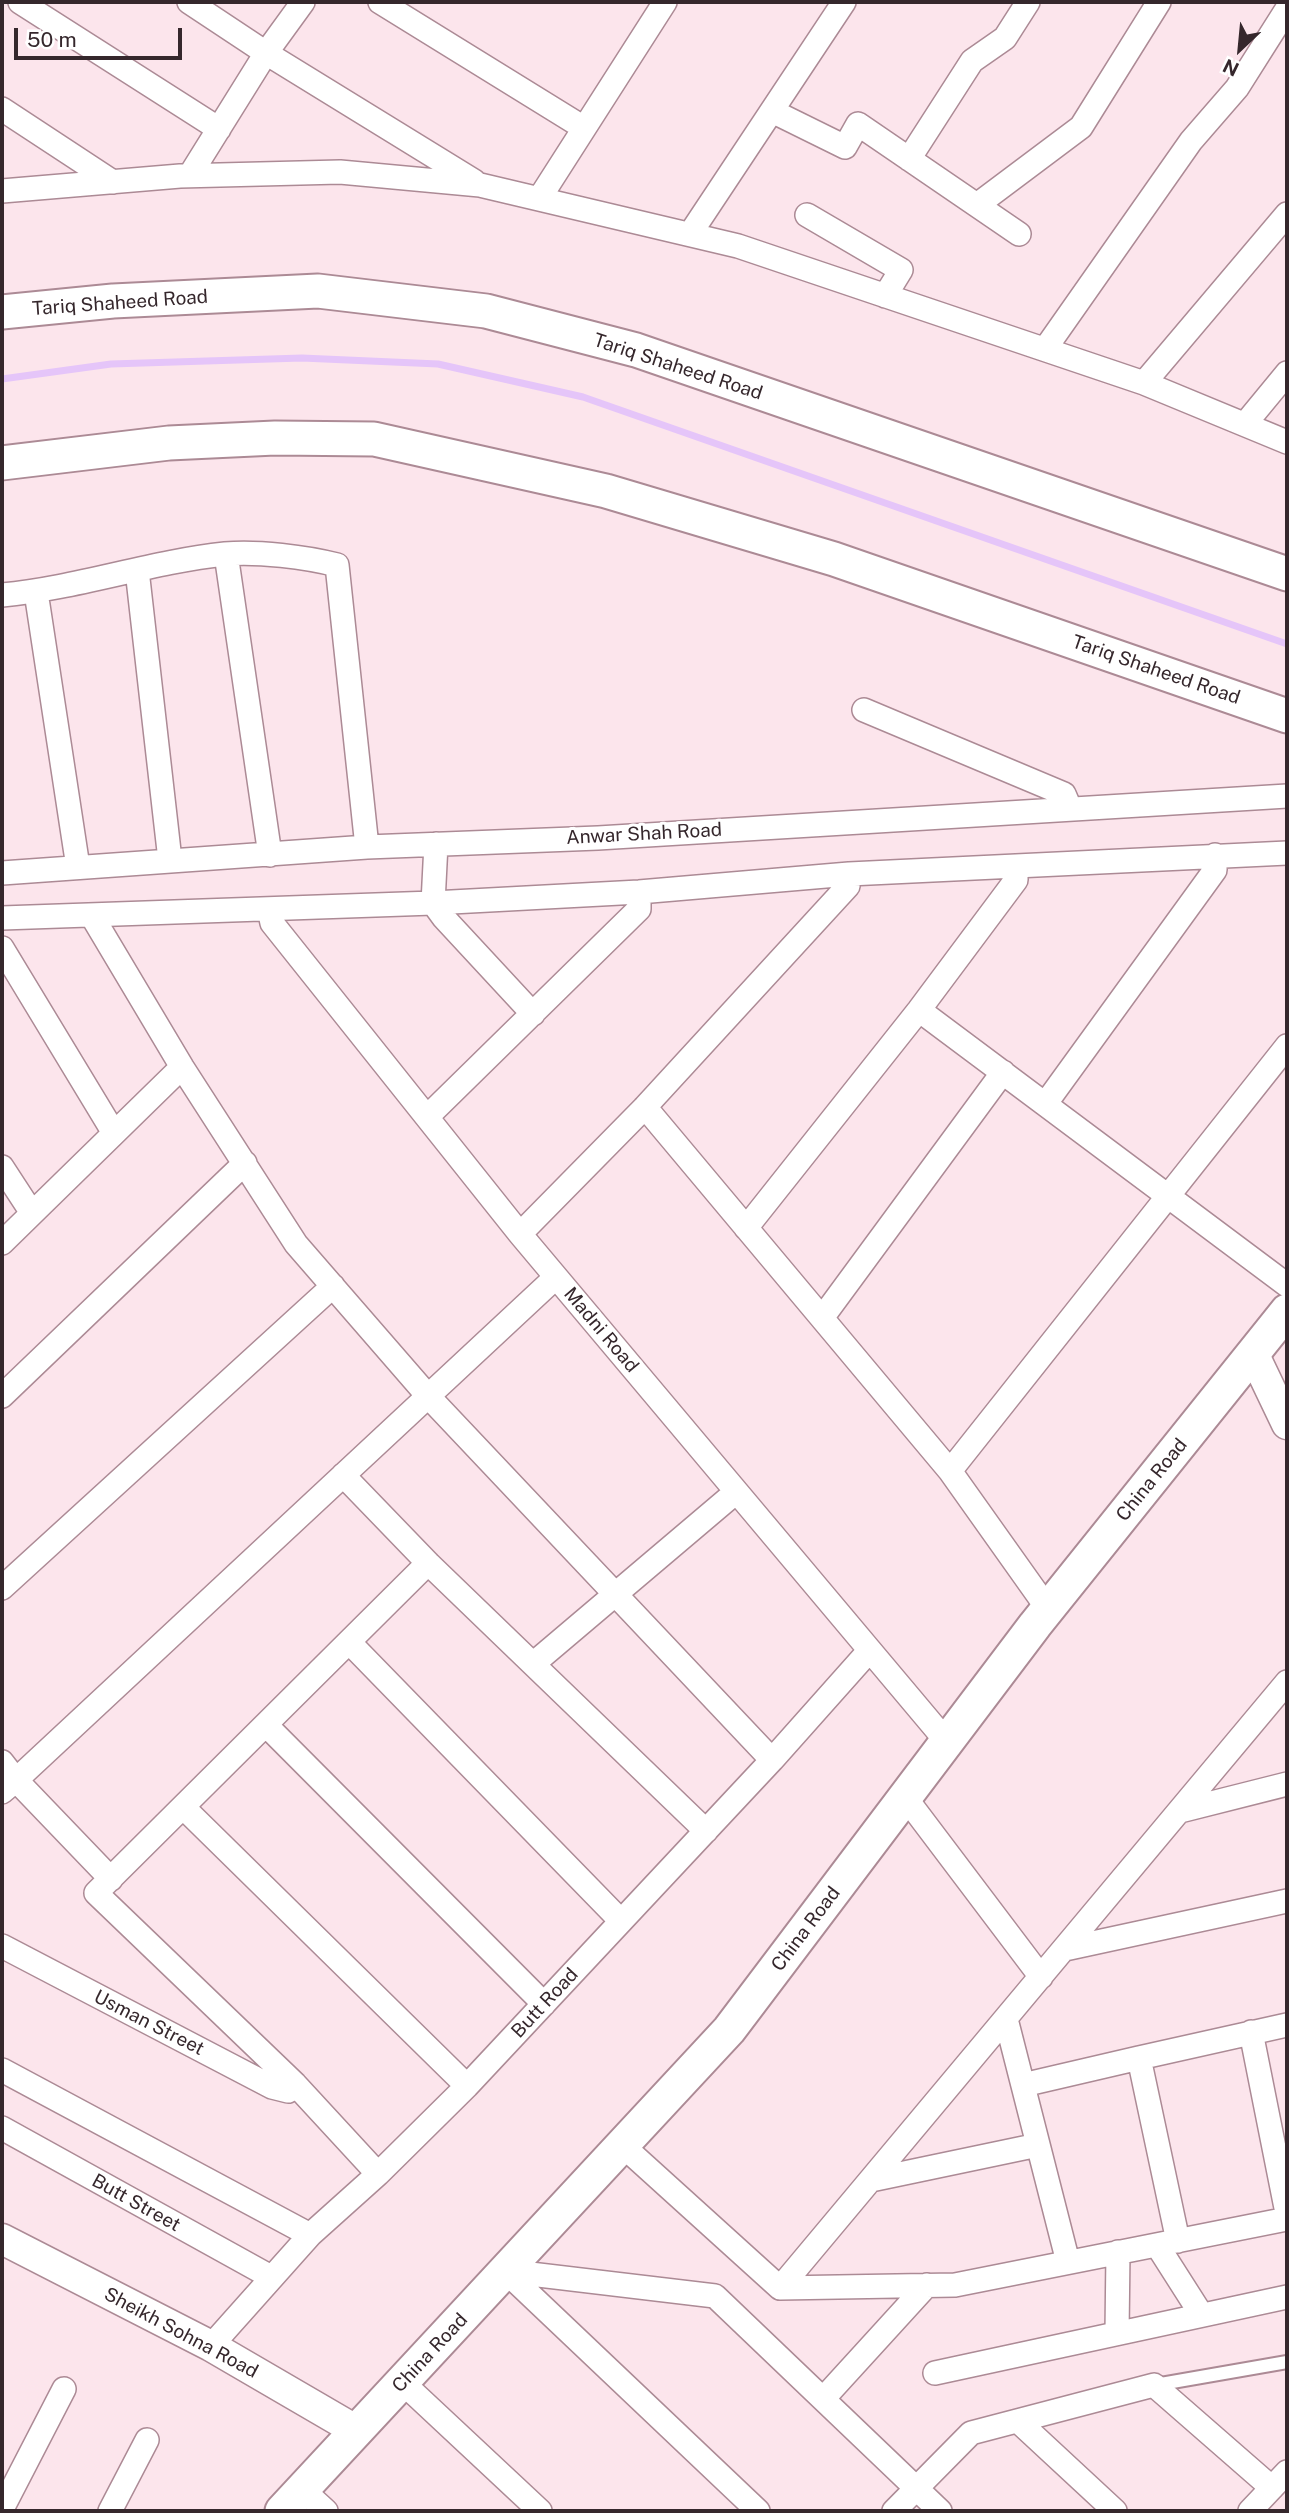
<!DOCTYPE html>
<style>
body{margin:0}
#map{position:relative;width:1289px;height:2513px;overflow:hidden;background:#fce5ec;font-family:"Public Sans",sans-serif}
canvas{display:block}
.frame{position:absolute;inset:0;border:4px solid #35272c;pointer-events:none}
.north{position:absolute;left:1205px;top:14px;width:70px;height:70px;-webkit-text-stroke:5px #fff;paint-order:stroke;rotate:206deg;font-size:19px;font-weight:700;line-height:28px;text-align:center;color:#35272c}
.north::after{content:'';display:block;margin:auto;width:24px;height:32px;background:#35272c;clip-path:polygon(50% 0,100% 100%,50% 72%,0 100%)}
.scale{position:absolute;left:14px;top:28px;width:168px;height:32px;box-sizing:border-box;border:4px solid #35272c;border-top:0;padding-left:9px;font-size:21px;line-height:24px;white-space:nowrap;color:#35272c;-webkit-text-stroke:5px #fff;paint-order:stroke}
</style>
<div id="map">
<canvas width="1289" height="2513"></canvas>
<div class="frame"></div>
<div class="north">N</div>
<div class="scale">50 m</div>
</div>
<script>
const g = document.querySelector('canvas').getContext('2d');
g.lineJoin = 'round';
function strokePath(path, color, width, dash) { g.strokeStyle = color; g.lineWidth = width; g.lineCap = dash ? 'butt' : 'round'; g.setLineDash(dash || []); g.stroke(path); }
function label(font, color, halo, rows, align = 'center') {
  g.font = font + ' "Public Sans",sans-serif'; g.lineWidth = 6; g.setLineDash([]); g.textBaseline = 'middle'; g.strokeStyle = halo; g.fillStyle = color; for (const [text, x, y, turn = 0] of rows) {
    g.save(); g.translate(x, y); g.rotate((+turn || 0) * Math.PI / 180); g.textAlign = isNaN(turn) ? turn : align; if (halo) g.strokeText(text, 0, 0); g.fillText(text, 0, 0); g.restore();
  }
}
strokePath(new Path2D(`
 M2 379 111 364 302 358 438 364 583 397 1287 644`), '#e5c5f9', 7);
const service = new Path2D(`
 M1155 2385 1287 2362`);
const minor = new Path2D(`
 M20 2 219 129
 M189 2 266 53 474 181
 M380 2 584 128
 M2 109 113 182
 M772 111 845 147 858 124 1019 234
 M909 159 972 61 1005 38 1028 2
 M190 175 266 53 303 2
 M2 191 180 176 340 172 480 185 738 246 1144 383 1287 442
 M539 199 665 2
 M977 205 1081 127 1159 2
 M807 215 901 270 885 296
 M690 234 844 2
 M1045 349 1191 141 1237 88 1287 9
 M1144 383 1287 214
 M1245 424 1287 373
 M226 554 270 855
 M137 570 170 860
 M36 592 78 867
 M2 595C77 588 150 562 225 554 257 551 306 557 337 565L367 847
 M864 710 1064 794 1070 808
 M436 844 433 903 444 918 533 1014
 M2 873 367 847 598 838 1287 796
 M269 909 272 923 520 1234 947 1742
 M92 916 182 1067 296 1244 428 1396 772 1760
 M2 918 433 903 639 892 849 874 1287 853
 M2 948 114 1133
 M919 1010 1287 1285
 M1046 1103 1215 870V855
 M645 1107 950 1471 1048 1609
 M427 1117 639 909V892
 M2 1167 32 1213
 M746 1228 919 1010 1016 880V866
 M520 1234 645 1107 848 886 849 874
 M2 1243 182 1067
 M822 1318 1003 1072
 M2 1396 245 1163
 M950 1471 1287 1046
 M343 1475 428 1563 706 1831
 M2 1588 333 1286
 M349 1642 621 1921
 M533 1664 736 1492
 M266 1725 544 2004
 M2 1762 16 1780 2 1792
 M905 1797 1041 1977
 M183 1807 467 2086
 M1180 1811 1287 1784
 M111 1879 16 1780 556 1277
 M2 1946 272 2087 288 2091 295 2084
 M1065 1949 1287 1901
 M1006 2019 1068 2262
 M1251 2032 1287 2213
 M2 2070 310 2235
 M1023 2085 1139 2058
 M2 2128 271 2277
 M622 2145 780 2288 955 2285 1287 2219
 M378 2174 295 2084 96 1893 428 1563
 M871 2180 1038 2145
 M1178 2241 1139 2058 1287 2025
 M1157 2245 1201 2314
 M505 2271 715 2296 940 2511
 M505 2271 758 2511
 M780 2288 1287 1682
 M1117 2333 1118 2252
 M211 2346 310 2235 378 2174 467 2086 772 1760 869 1651
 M935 2373 1287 2297
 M402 2382 540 2511
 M823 2399 927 2285
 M1018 2421 1115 2511
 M302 2489 326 2511
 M2 2509 64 2389
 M110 2511 147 2440
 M894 2511 971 2433 1154 2385 1272 2488
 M1250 2511 1287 2472`);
const tertiary = new Path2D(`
 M1253 1353 1287 1424
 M2 2239 211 2346 357 2431`);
const secondary = new Path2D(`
 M2 312 113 301 318 291 486 311 636 350 1287 574
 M2 463 169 443 275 438 374 439 606 491 834 559 1287 716
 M282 2511 729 2030 1035 1625 1287 1311`);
strokePath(service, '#ac8a95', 16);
strokePath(minor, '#ac8a95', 26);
strokePath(tertiary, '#ac8a95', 33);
strokePath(secondary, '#ac8a95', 37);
strokePath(service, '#fff', 12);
strokePath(minor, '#fff', 23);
strokePath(tertiary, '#fff', 30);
strokePath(secondary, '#fff', 33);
label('19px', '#35272c', '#fff', [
 ["Tariq Shaheed Road",120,303,-4],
 ["Tariq Shaheed Road",678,367,18],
 ["Tariq Shaheed Road",1156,670,19],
 ["Anwar Shah Road",644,834,-3],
 ["Madni Road",601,1330,50],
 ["China Road",1152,1480,-51],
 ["China Road",806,1929,-53],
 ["Butt Road",545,2003,-47],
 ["Usman Street",149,2023,27],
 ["Butt Street",136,2203,29],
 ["Sheikh Sohna Road",181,2333,28],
 ["China Road",430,2353,-47]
]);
</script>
